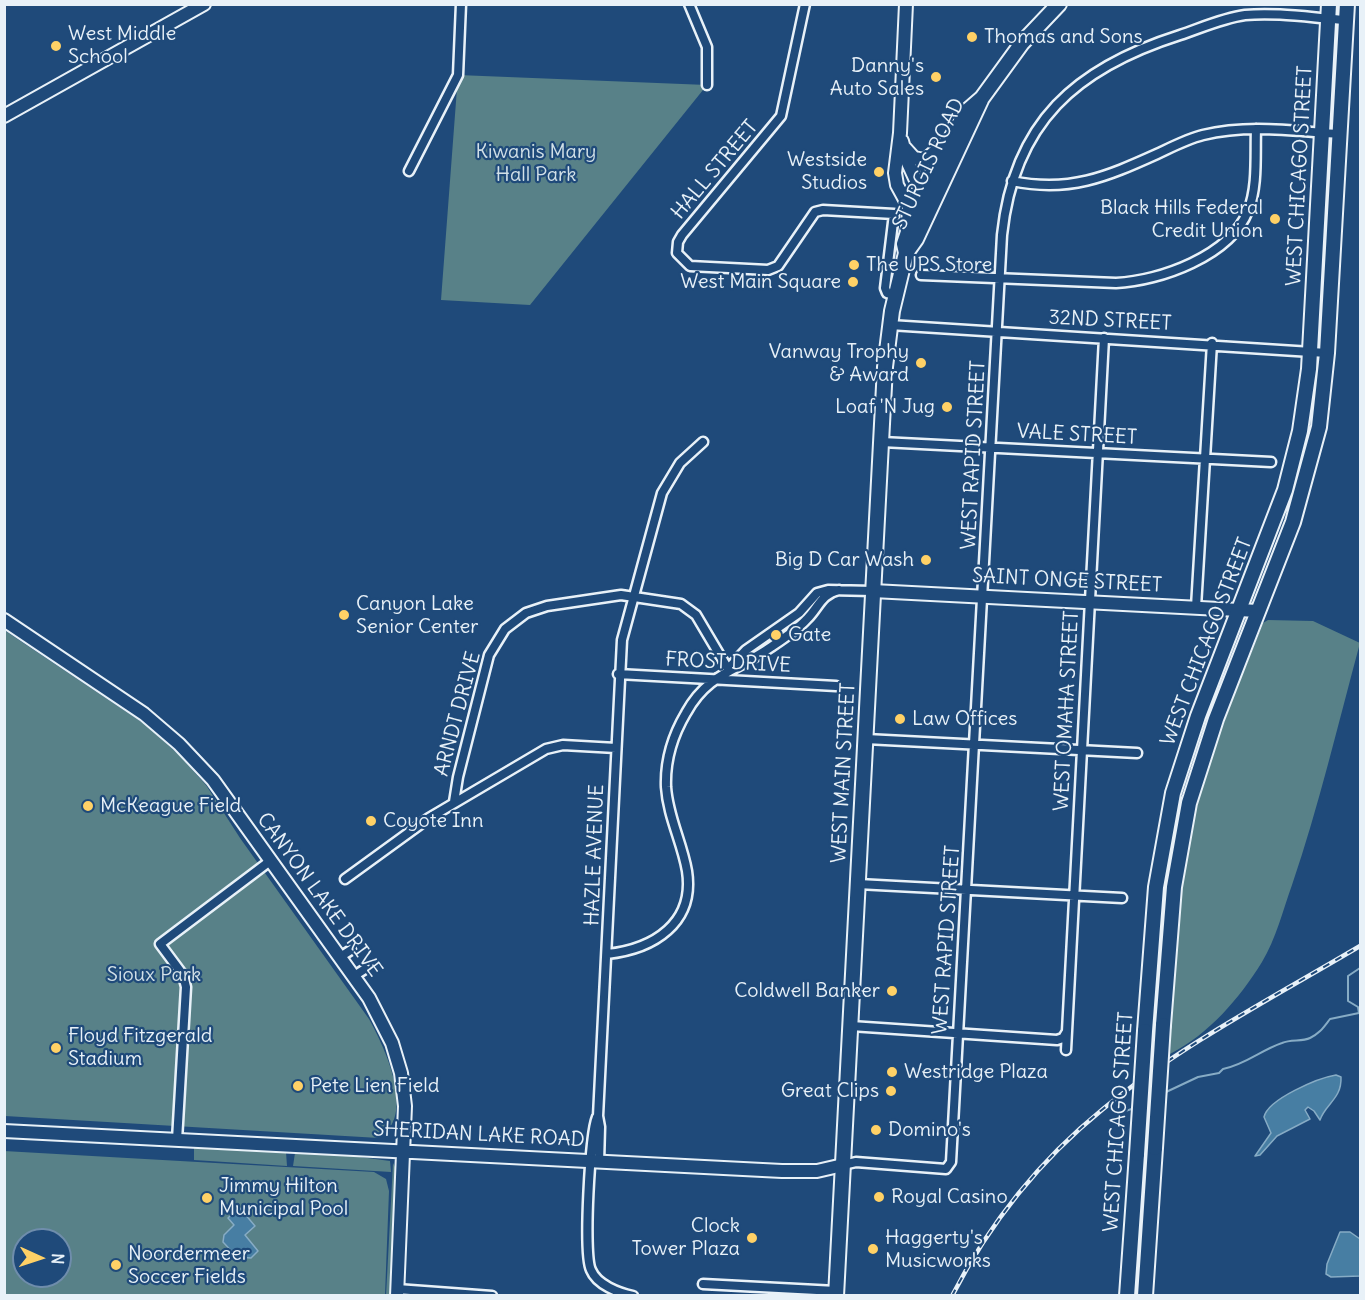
<!DOCTYPE html>
<style>
body{margin:0}
#map{position:relative;width:1365px;height:1300px;overflow:hidden;background:#1f4a7a;font-family:Delius,sans-serif}
canvas{display:block}
.frame{position:absolute;inset:0;border:6px solid #e8f1f8;pointer-events:none}
.north{position:absolute;left:12px;top:1228px;width:60px;height:60px;box-sizing:border-box;background:#1f4a7a;border:2px solid #6f8dac;border-radius:50%;rotate:93deg;font-size:16px;font-weight:700;line-height:24px;text-align:center;color:#e8f1f8}
.north::after{content:'';display:block;margin:auto;width:21px;height:27px;background:#ffd166;clip-path:polygon(50% 0,100% 100%,50% 72%,0 100%)}
</style>
<div id="map">
<canvas width="1365" height="1300"></canvas>
<div class="frame"></div>
<div class="north">N</div>
</div>
<script>
const g = document.querySelector('canvas').getContext('2d');
g.lineJoin = 'round';
function fillPath(path, color) { g.fillStyle = color; g.fill(path, 'evenodd'); }
function strokePath(path, color, width, dash) { g.strokeStyle = color; g.lineWidth = width; g.lineCap = dash ? 'butt' : 'round'; g.setLineDash(dash || []); g.stroke(path); }
function label(font, color, halo, rows, align = 'center') {
  g.font = font + ' Delius,sans-serif'; g.lineWidth = 4.5; g.setLineDash([]); g.textBaseline = 'middle'; g.strokeStyle = halo; g.fillStyle = color; for (const [text, x, y, turn = 0] of rows) {
    g.save(); g.translate(x, y); g.rotate((+turn || 0) * Math.PI / 180); g.textAlign = isNaN(turn) ? turn : align; if (halo) g.strokeText(text, 0, 0); g.fillText(text, 0, 0); g.restore();
  }
}
fillPath(new Path2D(`
 M458 75 707 85 530 305 441 300Z
 M1268 620 1313 621 1360 643C1338 724 1319 806 1292 885 1283 910 1276 939 1262 962 1239 999 1209 1034 1170 1054 1173 986 1173 916 1186 849 1201 771 1234 697 1263 623Z
 M4 630 146 725 179 755 206 785 240 838 369 1019C385 1048 417 1115 379 1138L5 1116Z
 M194 1147 286 1152 287 1166 194 1160Z
 M4 1151 374 1172 386 1179 389 1191 385 1295H5ZM24 1240H60V1276H24Z
 M295 1153 338 1154 390 1161 391 1172 293 1166Z
 M393 1163 397 1171 390 1295 386 1296Z`), '#588188');
const water = new Path2D(`
 M1336 1075 1341 1077C1342 1099 1325 1104 1320 1120L1314 1111 1308 1107 1305 1110 1310 1119 1277 1136 1260 1155 1255 1156 1271 1133 1264 1117C1268 1099 1318 1078 1336 1075Z
 M239 1207 255 1226 245 1235 258 1251 251 1258 237 1257 223 1242 224 1235 234 1225 228 1218Z
 M1340 1232H1350L1360 1239V1276L1331 1277 1326 1274 1327 1264Z`);
fillPath(water, '#477ea3');
strokePath(water, '#87acc5', 1.5);
strokePath(new Path2D(`
 M1164 1093 1198 1077 1219 1073 1223 1069C1245 1065 1261 1050 1282 1043 1291 1039 1302 1042 1310 1038 1320 1033 1323 1028 1330 1019L1359 1013 1358 1007 1348 1001V976L1360 968
 M1113 1111 1122 1112 1135 1108`), '#87acc5', 2);
const street = new Path2D(`
 M689 4 707 47V85
 M805 4 781 116 682 235 678 242 677 253 690 266 768 270 778 266 815 212 823 210 894 214 885 288 887 293 895 295
 M409 171 458 75 461 4
 M1012 181C1069 193 1106 177 1157 154 1172 147 1187 139 1203 135 1248 124 1294 131 1339 134
 M921 275 1116 283C1160 281 1230 256 1248 211 1258 187 1255 155 1256 129
 M890 325 1327 353
 M882 442 1271 462
 M1196 607 1212 343
 M728 669 746 650 799 613 817 593 828 590 873 591
 M618 674 836 686
 M866 739 1137 753
 M454 802 458 777 489 655 505 629 526 613 547 606 621 595 681 604 696 615 728 669
 M345 879 429 818 546 749 563 745 616 748
 M858 884 1122 898
 M607 954C654 949 695 923 687 871 682 842 668 817 666 787 665 761 673 735 686 713 708 673 737 671 771 647 783 639 797 630 807 619 819 607 821 594 839 590
 M340 957 351 950
 M354 976 365 969
 M851 1026 1057 1040 1063 1038 1066 1033
 M1066 1050 1104 338
 M597 1117C590 1134 583 1254 591 1270 597 1285 619 1293 633 1296
 M177 1140 186 987 183 975 160 944 270 861
 M599 1162 600 1127 598 1116 622 640 662 493 680 463 703 442
 M843 1165 856 1162 946 1169 951 1162 1002 235C1014 122 1076 68 1180 35 1201 28 1223 18 1245 15 1278 12 1313 18 1346 20
 M703 1284 836 1291
 M397 1289 492 1296`);
const secondary = new Path2D(`
 M906 4 900 133 895 173 897 185 909 207 908 227
 M4 116 204 4
 M902 141 908 163 925 200
 M905 148 914 158 925 160 945 143
 M873 591 1258 611
 M4 620 144 714 179 744 213 780 369 998 392 1043 401 1073 405 1106 397 1296
 M4 1131 782 1171H817L843 1165`);
const primary = new Path2D(`
 M906 253 916 239 981 100
 M1163 1025 1174 887 1189 803 1216 719 1293 522 1319 427 1327 353 1347 4
 M1145 1031 1156 887 1173 793 1198 716 1285 490 1300 431 1309 369 1329 4
 M836 1296 885 367 892 311 906 253 904 244 908 232 936 164 967 111 982 98 1022 43 1059 4
 M1127 1296 1137 1154
 M1145 1296 1155 1148`);
strokePath(street, '#e8f1f8', 13);
strokePath(secondary, '#e8f1f8', 16);
strokePath(primary, '#e8f1f8', 18);
strokePath(street, '#1f4a7a', 8);
strokePath(secondary, '#1f4a7a', 12);
strokePath(primary, '#1f4a7a', 14);
const rail = new Path2D(`
 M952 1296C989 1224 1040 1160 1103 1109 1181 1045 1274 997 1360 946`);
strokePath(rail, '#e8f1f8', 4.5);
strokePath(rail, '#1f4a7a', 2, [7]);
const primaryBridge = new Path2D(`
 M1155 1148 1163 1025
 M1137 1154 1145 1031`);
strokePath(primaryBridge, '#e8f1f8', 18, []);
strokePath(primaryBridge, '#1f4a7a', 14);
for (const [x, y, r, color] of [
 [972,37,6,"#ffd166"],
 [56,46,6,"#ffd166"],
 [936,77,6,"#ffd166"],
 [879,172,6,"#ffd166"],
 [1275,219,6,"#ffd166"],
 [854,265,6,"#ffd166"],
 [853,282,6,"#ffd166"],
 [921,363,6,"#ffd166"],
 [947,407,6,"#ffd166"],
 [926,560,6,"#ffd166"],
 [344,615,6,"#ffd166"],
 [776,635,6,"#ffd166"],
 [900,719,6,"#ffd166"],
 [88,806,6,"#ffd166"],
 [371,821,6,"#ffd166"],
 [892,991,6,"#ffd166"],
 [56,1048,6,"#ffd166"],
 [892,1072,6,"#ffd166"],
 [298,1086,6,"#ffd166"],
 [891,1091,6,"#ffd166"],
 [876,1130,6,"#ffd166"],
 [879,1197,6,"#ffd166"],
 [207,1198,6,"#ffd166"],
 [752,1238,6,"#ffd166"],
 [873,1249,6,"#ffd166"],
 [116,1265,6,"#ffd166"]
]) { const dot = new Path2D(); dot.arc(x, y, r, 0, 2 * Math.PI); g.fillStyle = color; g.fill(dot); strokePath(dot, '#1f4a7a', 2); }
label('20px', '#e8f1f8', '#1f4a7a', [
 ["West Middle",68,34],
 ["School",68,57],
 ["Thomas and Sons",984,37],
 ["Danny's",924,66,"right"],
 ["Auto Sales",924,89,"right"],
 ["Westside",867,160,"right"],
 ["Studios",867,183,"right"],
 ["Black Hills Federal",1263,208,"right"],
 ["Credit Union",1263,231,"right"],
 ["The UPS Store",866,265],
 ["West Main Square",841,282,"right"],
 ["Vanway Trophy",909,352,"right"],
 ["& Award",909,375,"right"],
 ["Loaf 'N Jug",935,407,"right"],
 ["Big D Car Wash",914,560,"right"],
 ["Canyon Lake",356,604],
 ["Senior Center",356,627],
 ["Gate",788,635],
 ["Law Offices",912,719],
 ["McKeague Field",100,806],
 ["Coyote Inn",383,821],
 ["Coldwell Banker",880,991,"right"],
 ["Floyd Fitzgerald",68,1036],
 ["Stadium",68,1059],
 ["Westridge Plaza",904,1072],
 ["Pete Lien Field",310,1086],
 ["Great Clips",879,1091,"right"],
 ["Domino's",888,1130],
 ["Jimmy Hilton",219,1186],
 ["Municipal Pool",219,1209],
 ["Royal Casino",891,1197],
 ["Clock",740,1226,"right"],
 ["Tower Plaza",740,1249,"right"],
 ["Haggerty's",885,1238],
 ["Musicworks",885,1261],
 ["Noordermeer",128,1254],
 ["Soccer Fields",128,1277]
], 'left');
label('20px', '#d2e0e7', '#1f4a7a', [
 ["Kiwanis Mary",536,152],
 ["Hall Park",536,175],
 ["Sioux Park",154,975]
]);
label('20px', '#e8f1f8', '#1f4a7a', [
 ["STURGIS ROAD",929,164,-65],
 ["HALL STREET",715,170,-50],
 ["WEST CHICAGO STREET",1300,176,-87],
 ["32ND STREET",1110,321,3],
 ["VALE STREET",1077,435,3],
 ["WEST RAPID STREET",974,455,-87],
 ["SAINT ONGE STREET",1067,581,3],
 ["WEST CHICAGO STREET",1207,642,-69],
 ["FROST DRIVE",728,663,3],
 ["WEST OMAHA STREET",1067,711,-87],
 ["ARNDT DRIVE",458,714,-75],
 ["WEST MAIN STREET",844,773,-87],
 ["HAZLE AVENUE",595,855,-88],
 ["CANYON LAKE DRIVE",319,895,54],
 ["WEST RAPID STREET",947,940,-86],
 ["WEST CHICAGO STREET",1119,1122,-86],
 ["SHERIDAN LAKE ROAD",479,1135,3]
]);
</script>
